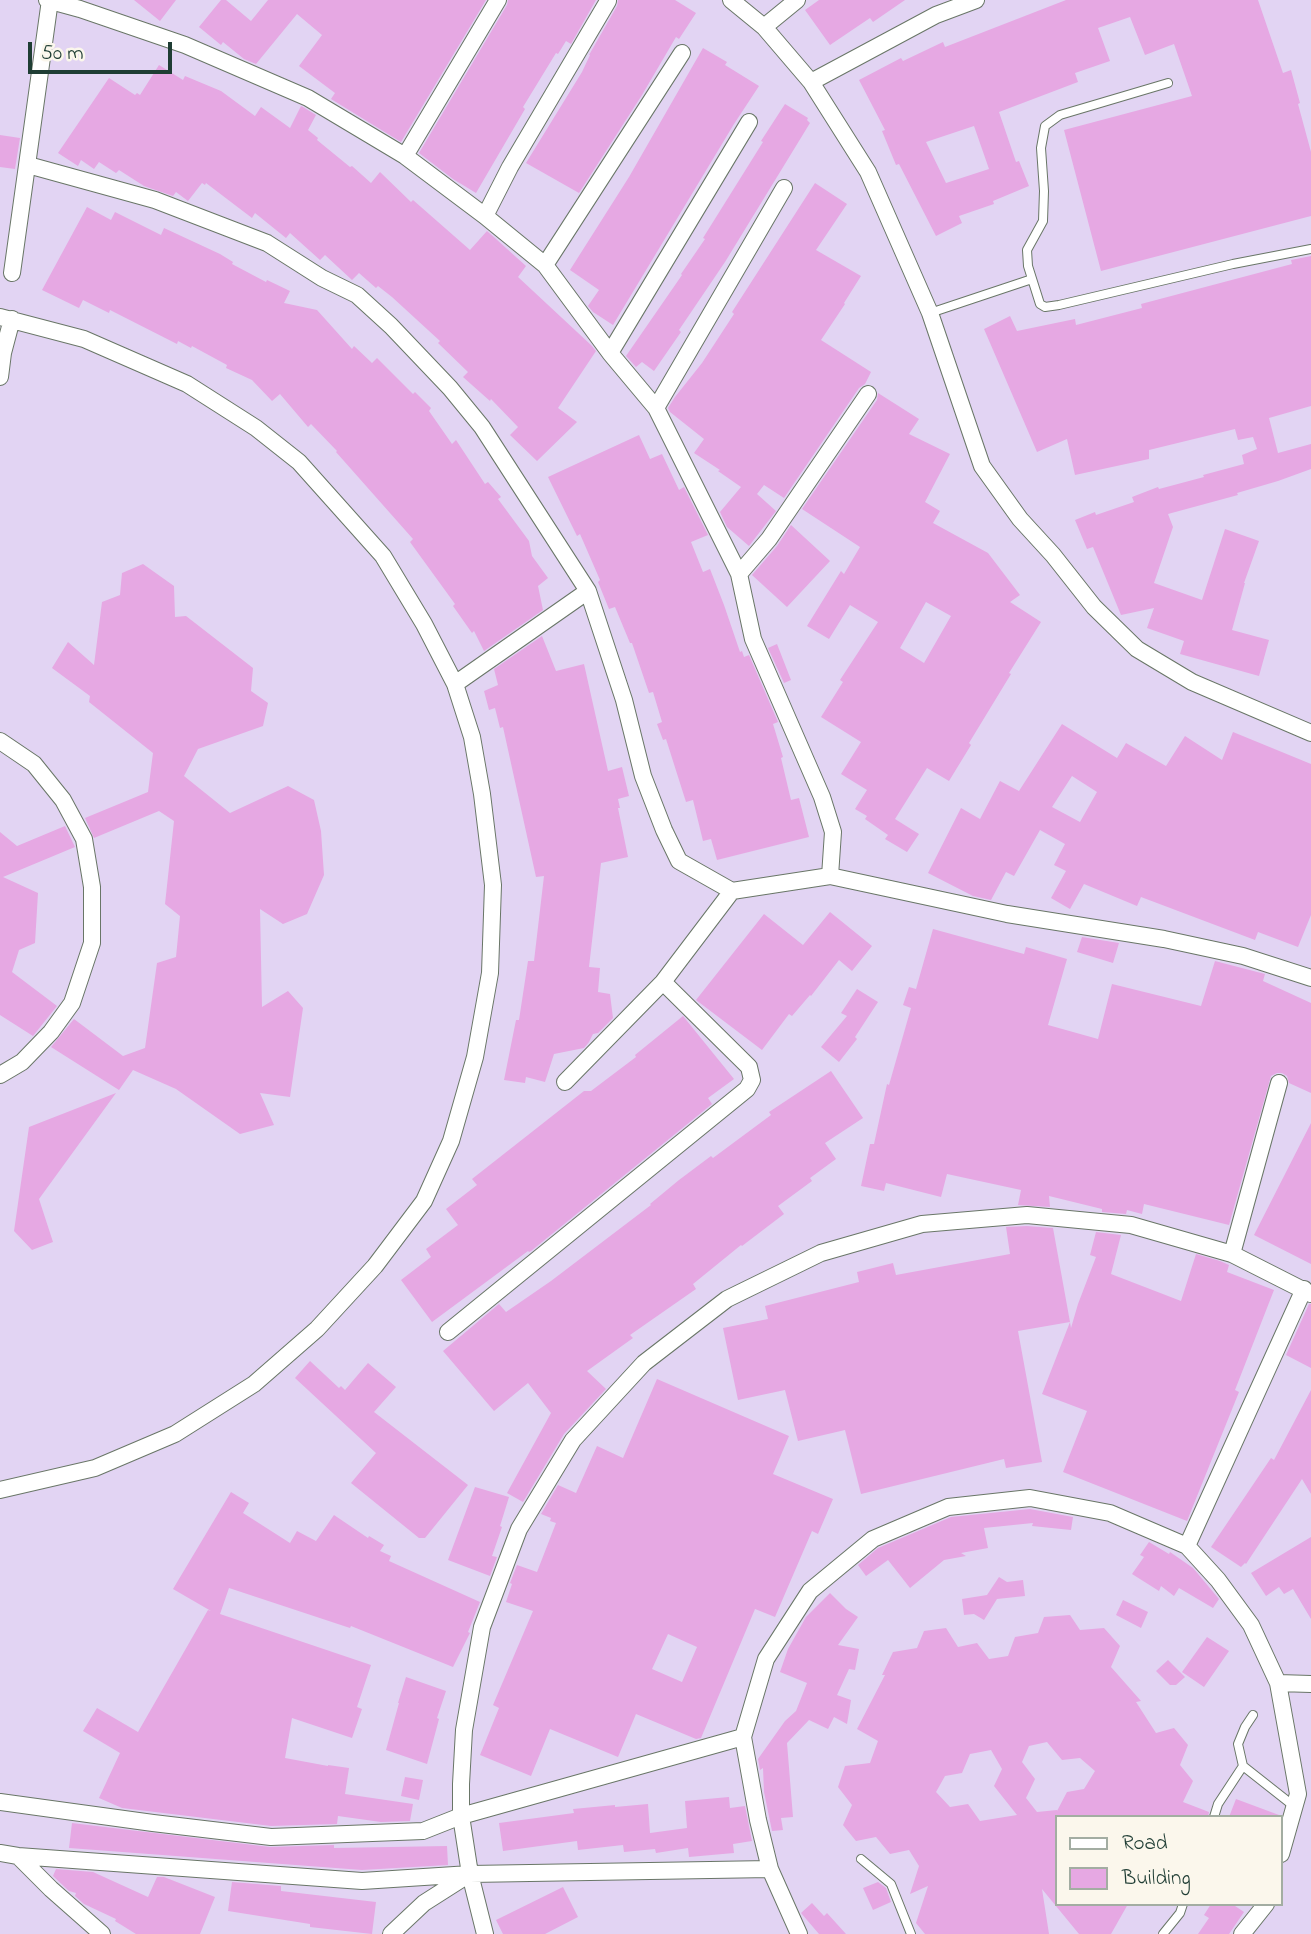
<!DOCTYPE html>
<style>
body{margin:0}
#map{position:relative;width:1311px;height:1934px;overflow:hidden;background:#f2e1c5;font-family:"Indie Flower",sans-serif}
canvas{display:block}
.legend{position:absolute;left:1055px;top:1815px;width:228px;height:91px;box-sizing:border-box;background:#fbf7ec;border:2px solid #a3ada2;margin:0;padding:9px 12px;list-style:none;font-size:21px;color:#1f3d34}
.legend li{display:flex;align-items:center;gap:14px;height:35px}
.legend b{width:35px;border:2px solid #a3ada2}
.scale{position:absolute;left:28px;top:42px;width:144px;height:32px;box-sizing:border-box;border:4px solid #1f3d34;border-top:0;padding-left:9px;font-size:21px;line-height:24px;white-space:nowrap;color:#1f3d34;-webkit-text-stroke:5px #fbf7ec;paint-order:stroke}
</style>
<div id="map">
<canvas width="1311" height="1934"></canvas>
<ul class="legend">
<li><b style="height:9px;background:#fff"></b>Road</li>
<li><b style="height:19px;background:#e6a8e3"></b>Building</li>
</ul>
<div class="scale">50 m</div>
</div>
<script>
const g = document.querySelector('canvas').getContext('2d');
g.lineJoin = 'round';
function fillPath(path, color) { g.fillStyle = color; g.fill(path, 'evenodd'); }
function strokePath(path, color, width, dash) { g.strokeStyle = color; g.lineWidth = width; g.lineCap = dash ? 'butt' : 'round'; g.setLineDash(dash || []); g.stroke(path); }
fillPath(new Path2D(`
 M0 0H1311V1934H0ZM1057 1817H1281V1904H1057Z`), '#e2d4f3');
fillPath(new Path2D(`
 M134 0H176L160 21Z
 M221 0H226L251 21 268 0H486L401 142 331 99 335 93 299 66 322 35 297 14 256 64 244 59 223 42 221 45 199 27Z
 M508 0H596L571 44 566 41 558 54 556 53 523 107 525 109 476 193 453 179 419 153 507 5Z
 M618 0H675L696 13 679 39 676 37 642 95 579 193 526 163 582 72 590 55H589L617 6Z
 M819 0H905L873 22 870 18 830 45 805 10Z
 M1066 0H1258L1283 73 1291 70 1300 103 1298 104 1311 152V216L1101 271 1064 130 1192 96 1174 44 1145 55 1130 17 1098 28 1110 61 1075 73 1078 82 999 112 1016 162 1019 161 1029 186 993 201 994 204 959 216 962 223 936 236 899 164 896 165 882 131 885 130 859 80 901 58 903 61 943 42 945 47ZM974 126 989 169 946 183 926 142Z
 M703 48 727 62 725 65 759 86 734 124 613 325 593 312 588 306 599 290 570 270 629 177Z
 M159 65 183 80 185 76 221 91 255 116 261 107 290 128 301 106 303 107 316 115 308 130 318 138 317 140 350 167 352 166 371 183 380 172 411 202 413 200 470 250 487 231 496 239 526 266 518 277 591 345 596 351 558 408 577 422 537 461 510 435 518 427 491 399 490 401 463 377 468 372 438 343 440 341 392 297 378 286 376 288 359 273 352 280 325 255 320 260 290 233 286 238 255 213 252 218 206 183 205 185 202 183 188 201 176 192 173 196 144 186 119 170 116 173 99 162 94 169 81 160 78 166 58 153 109 78 135 95 137 93 140 95Z
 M785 104 808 118 807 120 810 123 725 262 679 330 681 332 654 371 642 362 636 367 626 356 682 275 681 274 705 239 703 238 763 142 761 141Z
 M0 135 20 138 15 169 0 167Z
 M815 183 847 204 816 250 861 276 844 303 845 304 821 340 871 372 865 384 859 388 784 498 764 485 757 494 776 511 749 546 727 527 720 512 741 487 718 471 720 470 694 453 704 439 670 412 668 408 675 397 702 363 734 314 732 312Z
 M87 207 111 220 115 212 161 235 164 228 220 254 233 262 232 264 266 282 267 280 290 291 284 303 317 310 352 349 354 346 372 363 377 358 413 394 415 392 431 408 429 411 452 444 456 440 485 484 488 482 501 497 498 499 529 541 532 556 548 578 538 586 543 610 484 651 474 631 472 633 453 606 455 604 410 542 413 539 336 452 337 451 311 424 308 427 280 394 272 401 252 380 226 368 227 365 192 346 191 348 178 341 177 344 110 310 109 313 83 300 79 308 42 290Z
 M1311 256V406L1269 418 1278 453 1311 444V469L1278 481 1237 493 1238 495 1168 514 1173 527 1154 583 1202 600 1225 529 1259 541 1244 583H1245L1232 630 1269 640 1259 676 1180 654 1184 641 1147 628 1154 608 1121 615 1093 547 1087 549 1075 520 1095 512 1096 515 1134 502 1132 497 1158 487 1159 489 1204 477 1203 475 1244 464 1242 455 1257 449 1253 437 1238 440 1235 429 1149 450V459L1075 475 1067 439 1037 452 984 329 1010 316 1017 331 1075 319 1076 325 1142 308 1141 304 1292 264 1291 260Z
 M878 393 919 419 909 434 950 454 925 502 940 511 933 523 988 553 1020 595 1010 602 1041 622 1009 673 1011 674 969 743 971 745 949 781 927 768 895 819 919 834 907 852 885 839 888 835 865 819 867 816 855 809 867 790 841 774 861 742 821 717 843 682 840 680 878 622 850 605 829 639 807 626 841 571 844 574 860 547 802 509 877 400ZM926 602 951 616 924 663 900 648Z
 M639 435 650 459 662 454 679 490 684 487 708 535 691 542 703 572 710 569 724 605 740 652 742 651 744 657 749 655 778 722 773 724 783 757 781 758 791 800 799 798 809 837 717 860 711 839 703 841 693 800 686 802 666 739 663 740 657 724 662 722 653 692 649 693 632 643H630L615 607 609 609 598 582 600 580 580 534 577 536 548 477Z
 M791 525 830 561 787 607 752 575 777 546Z
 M143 564 174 586 175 617 186 616 253 668 251 691 268 703 263 726 198 749 184 776 230 813 288 786 314 800 321 831 324 875 307 914 283 924 260 909 262 1007 288 991 303 1008 290 1097 260 1093 274 1125 240 1134 176 1089 133 1070 119 1090 51 1047 74 1019 123 1056 145 1048 157 963 176 957 180 916 165 904 174 821 159 811 94 838 85 818 148 792 153 753 89 702 90 696 52 668 68 642 94 665 102 602 120 595 122 573Z
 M542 636 556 671 584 664 608 771 622 767 629 796 618 799 620 808H618L628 857 601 863 589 967 600 968 598 992 610 994 613 1018 598 1033 593 1034 589 1042 584 1048 554 1054 545 1082 526 1077 525 1083 504 1080 516 1020H519L528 961H534L544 876 536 877 503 727 500 728 495 708 489 710 484 691 498 685 494 669Z
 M777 644 791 680 784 683 768 648Z
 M1062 724 1117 758 1126 743 1166 766 1185 736 1222 760 1233 732 1311 764V915L1298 947 1258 932 1255 940 1141 897 1137 906 1084 884 1070 909 1051 898 1066 871 1054 865 1065 844 1040 830 1014 876 1006 872 991 900 973 896 928 873 961 808 980 819 1000 781 1019 791ZM1072 776 1097 792 1080 822 1052 807Z
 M65 826 75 847 3 877 38 893 35 943 19 950 12 972 57 1006 33 1036 0 1015V832L17 846Z
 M830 912 872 946 852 971 839 960 811 996 810 995 792 1016 789 1014 762 1050 696 1000 764 914 803 945Z
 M933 929 1024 954 1026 947 1067 959 1048 1025 1098 1039 1112 984 1201 1006 1215 961 1265 974 1263 981 1311 1003V1093L1289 1083 1287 1076 1282 1073H1277L1271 1076 1229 1225 1144 1204 1142 1214 1127 1210 1126 1214 1102 1212V1209L1049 1196 1050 1207 1018 1205 1021 1190 947 1174 941 1197 886 1183 884 1191 861 1186 870 1144H874L887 1084 889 1085 911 1008 903 1005 909 987 916 989Z
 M1082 937 1119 943 1113 963 1077 952Z
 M857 989 878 1002 855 1037 857 1039 839 1062 821 1047 847 1016 841 1013Z
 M683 1016 734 1079 708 1098 712 1104 531 1251 529 1252 528 1251 432 1322 401 1280 431 1257 426 1249 458 1225 446 1209 477 1185 472 1179 584 1091H591L636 1057 635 1055Z
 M831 1071 863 1118 825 1143 836 1159 810 1178 812 1181 778 1206 784 1214 742 1246 741 1245 693 1284 696 1289 630 1335 633 1338 587 1371 606 1389 564 1434 523 1502 507 1493 551 1413 528 1383 494 1411 443 1351 499 1304 506 1312 551 1281 651 1205 650 1204 679 1180 711 1156 713 1158 771 1115 769 1112Z
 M116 1093 39 1199 53 1242 32 1250 14 1231 29 1127Z
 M1311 1123V1264L1254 1235Z
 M1027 1226 1053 1228 1070 1322 1018 1331 1042 1462 1006 1468 1004 1459 861 1494 845 1430 798 1441 785 1390 738 1400 723 1328 768 1319 765 1306 859 1282 857 1272 893 1263 896 1275 1010 1254 1006 1227Z
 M1096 1232 1121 1235 1111 1274 1181 1301 1196 1254 1220 1261 1229 1265 1227 1272 1274 1290 1235 1390 1239 1392 1187 1521 1063 1472 1087 1411 1042 1394 1070 1322 1071 1328 1078 1304 1096 1257 1090 1255Z
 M1309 1304H1311V1368L1286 1355Z
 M310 1361 339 1388 341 1386 345 1390 368 1363 396 1387 374 1412 468 1485 425 1538H419L351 1483 376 1453 295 1378Z
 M657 1379 789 1436 773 1474 833 1499 818 1534 812 1531 775 1617 755 1609 701 1738 696 1739 636 1714 618 1757 550 1729 531 1776 480 1755 499 1708 493 1705 533 1611 506 1602 512 1584 510 1583 517 1565 537 1572 556 1523 550 1521 551 1518 541 1514 558 1485 576 1493 597 1446 623 1458ZM668 1634 697 1647 682 1682 652 1669Z
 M1311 1390V1494L1302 1479 1246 1564 1245 1563 1241 1567 1211 1547 1271 1458 1274 1460Z
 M475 1487 509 1497 500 1526 502 1527 492 1556 497 1557 490 1576 448 1560Z
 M231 1492 249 1503 243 1513 290 1543 297 1531 316 1541 334 1515 368 1538 369 1536 384 1545 380 1551 391 1556 389 1561 480 1602 468 1632 470 1633 453 1667 351 1626 350 1628 229 1588 220 1614 371 1665 357 1707 362 1709 352 1738 292 1718 285 1758 328 1766V1765L349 1768 345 1794 413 1804 410 1821 381 1822 338 1816 337 1824 271 1826 122 1808 99 1798 120 1753 83 1731 97 1708 138 1732 208 1610 211 1611 173 1589Z
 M1030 1509 1073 1517 1071 1530 1032 1526 1033 1523 984 1528 988 1548 961 1553 966 1556 944 1560 910 1588 888 1560 866 1576 858 1565 878 1548 951 1517Z
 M1311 1537V1619L1293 1589 1284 1594 1279 1587 1266 1596 1251 1573Z
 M1149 1542 1169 1554 1170 1552 1193 1568 1219 1599 1213 1608 1179 1588 1174 1596 1161 1586 1159 1591 1132 1574 1144 1557 1140 1555Z
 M999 1577 1007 1582 1023 1580 1025 1596 997 1599 984 1620 974 1614 964 1615 962 1599 987 1595Z
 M830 1593 846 1609 858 1617 838 1645 859 1649 855 1670 849 1669 837 1695 851 1700 847 1724 834 1717 828 1729 809 1720 787 1743 793 1817 781 1818 783 1830 772 1831 764 1792 763 1768 760 1770 758 1759 785 1721 796 1711 807 1683 780 1672 788 1649 806 1617Z
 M1123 1600 1148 1612 1141 1628 1116 1615Z
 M1070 1615 1080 1630 1104 1628 1120 1646 1111 1667 1141 1701 1136 1702 1156 1733 1174 1728 1188 1745 1180 1765 1193 1781 1183 1802 1209 1812 1208 1817H1057V1904H1128L1111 1934H1079L1042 1889 1049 1934H925L916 1923 928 1886 910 1894 919 1866 909 1850 890 1854 876 1837 856 1841 843 1825 852 1805 838 1787 845 1766 870 1763 878 1741 857 1729 885 1675H882L893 1652 917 1648 924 1631 946 1628 958 1647 977 1643 989 1659 1008 1656 1015 1637 1038 1633 1044 1617ZM1047 1742 1062 1760 1080 1758 1095 1771 1084 1789 1067 1792 1057 1811V1810L1037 1812 1026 1798 1035 1779 1022 1762 1029 1746ZM991 1750 1002 1769 994 1786 1017 1815 980 1821 968 1804 950 1807 936 1792 945 1776 962 1773 970 1754Z
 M1207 1637 1229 1651 1204 1687 1182 1672Z
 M1168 1660 1185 1677 1176 1685H1170L1156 1671Z
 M406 1677 446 1691 437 1718 439 1719 427 1764 386 1750 399 1703H398Z
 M405 1777 423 1780 419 1800 401 1796Z
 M729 1797 730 1808 745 1806 752 1841 733 1844 734 1853 689 1857 688 1848 656 1853 655 1849 624 1852 623 1845 578 1850 577 1841 503 1851 499 1823 574 1813 573 1809 615 1805V1807L648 1804 650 1833 687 1828 685 1801Z
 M1236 1799 1279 1815V1817H1229Z
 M72 1823 270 1847 334 1845V1848L447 1846 448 1865 362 1870 69 1848Z
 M56 1869 93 1872 148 1897 157 1877H164L215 1897 200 1934H136L115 1921 116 1919 84 1904 75 1896 76 1893 69 1891 53 1876Z
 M232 1882 281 1886V1891L376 1902 372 1934 310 1927V1924L228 1911Z
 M878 1882 886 1888 891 1902 873 1910 863 1888Z
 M563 1887 578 1917 545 1934H503L496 1920Z
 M812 1903 824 1916 827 1913 846 1934H819L801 1913Z
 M1211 1904H1232L1244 1912 1229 1934H1198L1209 1918 1204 1915Z`), '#e6a8e3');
const service = new Path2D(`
 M1168 83 1060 115 1045 126 1041 148 1044 191 1043 221 1027 250 1028 266 1040 304 1045 307 1059 305 1233 264 1311 249
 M930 313 1032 279
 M1253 1715 1245 1727 1238 1744 1243 1766 1295 1807
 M1214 1817 1218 1804 1243 1766
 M861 1859 891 1884 911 1934
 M1163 1934 1180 1913 1183 1904`);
const minor = new Path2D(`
 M47 0 80 9 185 45 308 98 405 156 485 216 545 265 610 353 656 408 739 574 753 639 822 797 833 832 830 876
 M731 0 764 27 811 82 868 172 930 313 982 466 1020 519 1053 555 1094 607 1137 649 1192 682 1311 733
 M764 27 797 0
 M811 82 936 15 976 0
 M405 156 498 0
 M28 165 155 200 267 243 322 278 357 295 391 326 450 388 482 427 588 591 624 700 643 776 664 830 679 861 732 891 830 876 1007 914 1164 939 1243 956 1311 978
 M485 216 510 167 608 1
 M545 265 682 53
 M12 273 50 0
 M0 317 84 339 187 384 256 428 299 462 383 556 424 624 455 684 472 737 482 794 493 885 490 973 475 1057 451 1141 424 1201 375 1266 317 1329 254 1384 175 1434 95 1468 0 1490
 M610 353 749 122
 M0 377 3 353 12 319
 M656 408 784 188
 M739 574 769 539 868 394
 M455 684 588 591
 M0 741 34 764 63 800 84 839 92 887V943L72 1003 51 1032 22 1062 0 1075
 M565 1082 663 982 732 891
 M1232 1254 1279 1083
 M448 1332 747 1089 752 1080 749 1067 663 982
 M1187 1546 1304 1289
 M1278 1683 1311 1684
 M0 1802 153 1823 271 1837 423 1831 461 1816 743 1737
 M0 1853 18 1856 362 1881 470 1874 770 1869
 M18 1856 51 1889 102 1934
 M391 1934 424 1903 468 1875
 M485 1934 470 1874 461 1816V1784L464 1730 482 1627 519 1529 573 1440 644 1363 727 1299 821 1253 922 1224 1027 1215 1131 1225 1232 1254 1311 1294
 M799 1934 770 1869 758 1820 743 1737 766 1659 810 1591 873 1539 948 1507 1030 1498 1110 1513 1187 1546 1218 1580 1251 1625 1278 1683 1298 1794 1281 1854
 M1242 1934 1266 1904`);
strokePath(service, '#697667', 10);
strokePath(minor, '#697667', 18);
strokePath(service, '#fff', 8);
strokePath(minor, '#fff', 16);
</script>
